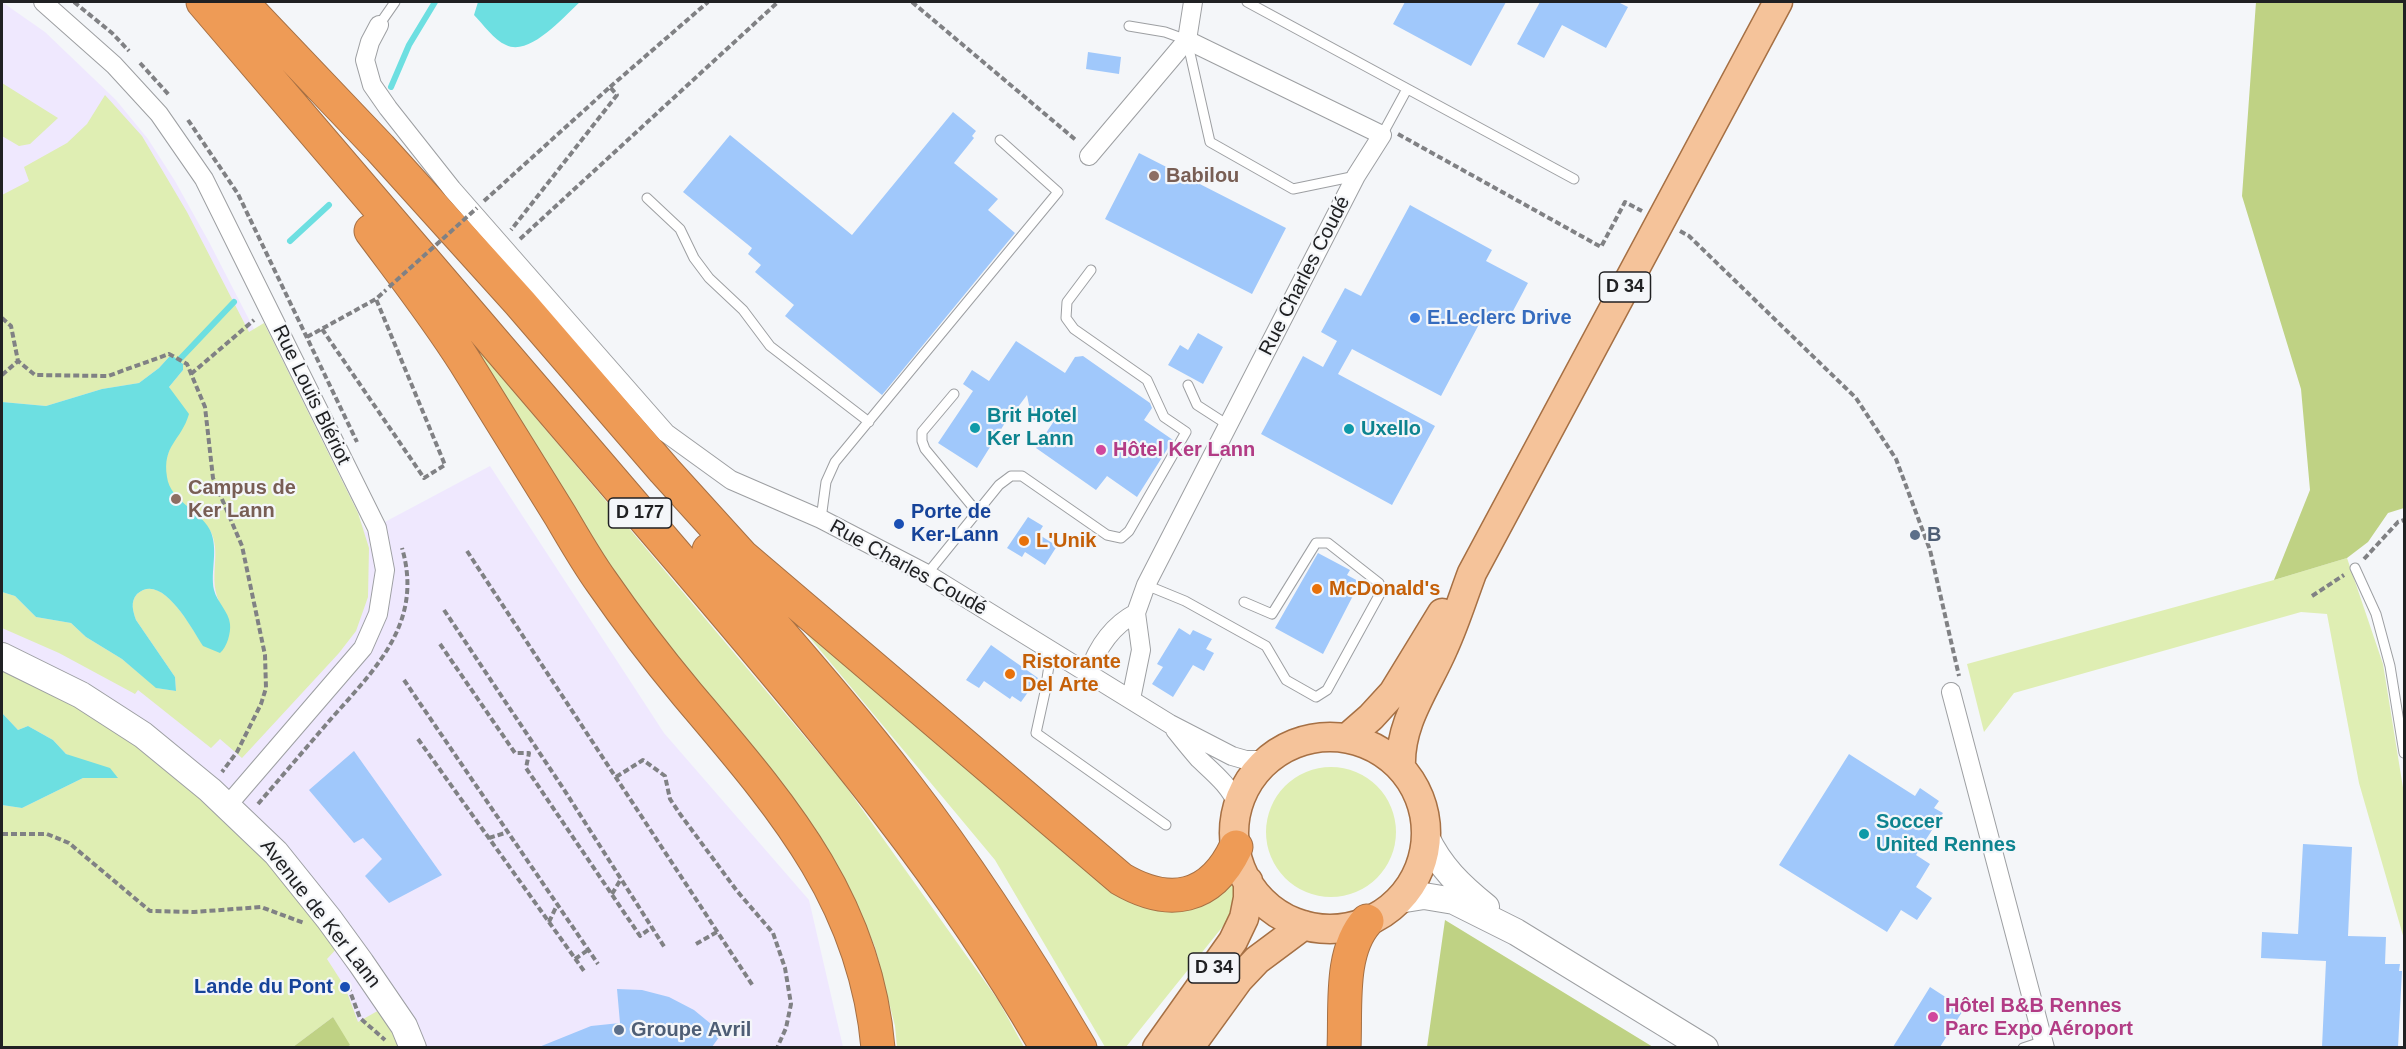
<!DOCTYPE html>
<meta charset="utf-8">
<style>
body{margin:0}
#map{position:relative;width:2406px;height:1049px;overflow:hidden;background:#f4f6f9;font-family:Helvetica,sans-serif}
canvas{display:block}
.frame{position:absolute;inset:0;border:3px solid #202123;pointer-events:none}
</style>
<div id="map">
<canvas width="2406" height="1049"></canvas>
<div class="frame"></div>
</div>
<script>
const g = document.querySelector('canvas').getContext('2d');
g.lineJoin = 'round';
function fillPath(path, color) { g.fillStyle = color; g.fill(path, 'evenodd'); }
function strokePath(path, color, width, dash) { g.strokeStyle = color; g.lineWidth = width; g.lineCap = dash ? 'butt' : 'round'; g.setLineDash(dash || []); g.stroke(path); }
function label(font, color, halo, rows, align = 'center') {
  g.font = font + ' Helvetica,sans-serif'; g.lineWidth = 4.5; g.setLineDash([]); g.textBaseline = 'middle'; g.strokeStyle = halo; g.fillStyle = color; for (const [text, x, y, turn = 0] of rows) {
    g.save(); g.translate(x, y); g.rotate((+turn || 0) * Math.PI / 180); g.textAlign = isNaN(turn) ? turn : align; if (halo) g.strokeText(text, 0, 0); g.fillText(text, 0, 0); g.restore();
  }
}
fillPath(new Path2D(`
 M2 2 45 32 116 100 148 139 175 181 209 242 256 333 305 408 366 532 490 466 664 733 809 900 843 1047 2 1048Z`), '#efe8fe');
fillPath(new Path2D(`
 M2 83 58 118 30 144 19 146 2 136Z
 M105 95 142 136 187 212 249 332 264 323 358 513 369 548 368 597 356 631 339 653 242 758 220 739 211 748 138 690 135 694 59 653 2 628V592L15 596 36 617 71 623 86 637 122 659 157 688 176 691 175 677 136 620C133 611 130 602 137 594 162 571 192 629 203 645L225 612C204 582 223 558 211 532 207 524 198 517 192 511 186 505 178 499 172 491 154 466 174 441 187 419L169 387 183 370 179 360 169 357 159 368 139 383 102 389 46 406 2 402V195L29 181 24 167 67 143 87 124Z
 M472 342 842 781 998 1000 1024 1047H897L895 1026 875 947 854 899 819 839 651 631 504 403Z
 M2347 558 2383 664 2404 794V939L2359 783 2327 614 2301 612 2014 693 1984 732 1967 664 2274 580Z
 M770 590 1132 898 1235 870 1236 904 1228 920 1126 1047H1105L995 860Z
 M2 665 54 690 156 755 257 846 339 946 327 959 345 987 358 1022 381 1009 402 1047H347L349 1046 333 1017 293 1047H2V805L22 808 83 778 118 777 66 754 53 740 28 726 18 730 2 713Z
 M1266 832a65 65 0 1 1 130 0a65 65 0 1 1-130 0Z`), '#dfeeb3');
fillPath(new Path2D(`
 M2256 2H2404V508L2388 513 2368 542 2347 558 2274 580 2310 490 2301 389 2242 196Z
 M1445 920 1653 1047H1427Z
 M333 1017 350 1045 347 1047H293Z`), '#bfd284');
fillPath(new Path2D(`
 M478 2H580C564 16 530 57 506 45 494 40 483 24 474 15Z
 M169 357H174L183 364V370L169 387 189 414C181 441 162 445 167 477 170 501 200 510 210 530 219 549 210 571 214 590 217 602 229 612 230 624 231 633 227 647 220 653L203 646C192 629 162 571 137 594 130 602 133 611 136 620L175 677 176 691 156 688 122 659 86 637 71 623 36 617 15 596 2 592V402L46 406 102 389 139 383 159 368Z
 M2 713 18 730 28 726 53 740 66 754 110 768 118 778H83L22 808 2 805Z`), '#6ddfe1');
strokePath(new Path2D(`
 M391 87 409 45 435 2
 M290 241 329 205
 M179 360 234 302`), '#6ddfe1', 6);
fillPath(new Path2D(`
 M1405 2H1506L1471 66 1393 24Z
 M1540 2H1618L1628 7 1606 48 1562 25 1544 58 1517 44Z
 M1088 52 1121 57 1119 74 1086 69Z
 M953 112 976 131 972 136 974 138 954 163 998 199 988 210 1015 233 882 395 785 316 794 305 755 272 761 265 748 254 752 248 683 192 730 135 852 235Z
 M1139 153 1286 228 1252 294 1105 219Z
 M1410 205 1492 250 1486 261 1528 283 1506 324 1485 313 1441 396 1352 349 1338 374 1435 426 1392 505 1261 434 1303 356 1323 367 1337 341 1321 332 1345 288 1361 296Z
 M1198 333 1223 347 1203 384 1168 365 1180 345 1188 350Z
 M1016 341 1065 373 1075 357 1083 356 1150 403 1152 408 1144 420 1173 440 1137 497 1107 476 1096 490 1036 448 1058 415 1032 420 1027 395 1015 411 1013 410 977 468 938 443 973 391 963 384 972 370 989 381Z
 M1028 517 1043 526 1038 534 1057 546 1045 565 1025 552 1022 557 1007 548Z
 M1318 553 1350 570 1347 575 1360 582 1323 654 1275 628Z
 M1179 628 1190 635 1193 630 1212 639 1206 649 1214 653 1204 671 1193 665 1173 697 1152 684 1163 667 1157 664Z
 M991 645 1038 678 1021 702 1012 696 1010 699 984 681 979 688 966 680Z
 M354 751 442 875 389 903 365 876 382 859 363 838 354 843 309 790Z
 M1849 754 1915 796 1920 788 1939 801 1934 808 1943 813 1916 855 1930 864 1916 887 1932 898 1917 920 1901 910 1887 932 1779 865Z
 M2303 844 2352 847 2348 936 2386 937 2385 964H2400L2399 971H2402L2398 1047H2322L2326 961 2261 958 2262 932 2298 934Z
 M1930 987 1964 1009 1940 1047H1893Z
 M617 989 642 990 669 997 694 1010 722 1033 712 1047H539L591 1026 620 1023Z`), '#a0c8fb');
const lane = new Path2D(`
 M1247 2 1574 179
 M379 25 395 2
 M1129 26 1165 32 1187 40 1210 142 1293 189 1356 176
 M1382 135 1407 89
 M647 198 680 229 694 258 709 278 743 310 770 346 869 422
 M1188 385 1197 405 1228 425
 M954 394 922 432V441L925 449 977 512
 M821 519 826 482 835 462 1058 192 1000 140
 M2355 568 2376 614 2390 666 2404 753
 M927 574 999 485 1011 476H1022L1107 535 1121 538 1129 531 1186 432 1164 417 1147 380 1074 329 1066 318 1067 302 1091 270
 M1146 585 1185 601 1266 646 1286 680 1316 697 1327 690 1382 590 1379 583 1328 543H1316L1272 614 1244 602
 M1051 652 1045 692 1036 733 1166 825
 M2023 1048 2044 1041`);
const street = new Path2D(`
 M43 2 114 65 159 114 204 179 377 528 385 570 378 614 363 648 227 806
 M379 25 370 42 365 60 372 85 388 108 452 189 666 433 731 480 821 519 927 574 1170 724 1232 756 1246 760H1267
 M1089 156 1187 40 1193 2
 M1088 674C1097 648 1111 626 1136 613
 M1951 692 2045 1048
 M1131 699 1141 650 1136 613 1146 585 1356 176 1382 135 1187 40
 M1175 730C1183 740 1191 750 1199 759 1215 774 1230 786 1238 806`);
const secondary = new Path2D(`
 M2 656 81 695 143 735 210 790 276 853 329 919 361 963 404 1026 413 1048
 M1426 837C1440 867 1460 886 1486 907
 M1399 900 1424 896 1454 901 1516 932 1705 1048`);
const primary = new Path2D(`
 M1234 833a96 96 0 1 1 192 0a96 96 0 1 1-192 0Z
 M1347 738 1371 717 1393 693 1442 613
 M1401 767C1399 722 1427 687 1444 647 1455 623 1463 597 1472 573L1778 2
 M1157 1048 1233 941 1244 918 1248 898V881
 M1189 1048 1239 979 1257 960 1304 925`);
const highway = new Path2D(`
 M203 2C361 189 523 375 682 562 813 717 946 870 1047 1048
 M241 2 380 148 520 303 664 470 742 556 1121 879C1169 907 1211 900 1236 847
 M371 231C403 274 436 316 465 362 497 413 528 464 560 515 573 537 586 560 601 581 628 620 657 658 687 694 779 803 865 898 878 1048
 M709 550C774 627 843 703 904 783 969 867 1026 956 1080 1048
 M1344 1048C1346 1008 1339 952 1367 921`);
strokePath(lane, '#9d9fa2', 11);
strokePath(street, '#9d9fa2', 20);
strokePath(secondary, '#9d9fa2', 28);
strokePath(primary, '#a67044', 31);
strokePath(highway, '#a67044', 35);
strokePath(new Path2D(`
 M74 2 112 33 129 51
 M912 2 1077 141
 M140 63 169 95
 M610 87 708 2
 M188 120 238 194 357 442
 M1398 134 1601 247 1625 202 1642 211
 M484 201 610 87 617 95 511 230
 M1680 231 1689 236 1856 398 1896 459 1930 550 1959 676
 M520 239 778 2
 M2 318 11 326 18 361 35 375 108 376 169 354 187 364 205 407 213 478 242 546 265 655 266 688 261 704 237 752 222 772
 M322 329 424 478 445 465 376 299
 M307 337 376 299 386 290
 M191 374 254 320
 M2 375 18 361
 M467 551 753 986
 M2364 559 2398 522 2404 520
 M2312 596 2344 575
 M444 610 563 788 665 948
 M440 644 515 753H529L526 768 640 936 652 927
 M404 680 598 964
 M418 739 584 971
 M616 777 643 760 665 776 670 799 680 814 737 891 773 933 785 968 791 1004 786 1028 777 1048
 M258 804C282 776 306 748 330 720 375 669 424 623 402 548
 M2 834H47L69 843 150 911 194 912 261 907 304 923
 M489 838 508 832
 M612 894 621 879
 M549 922 557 905
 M696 944 717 932
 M575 959 588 950
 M348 986 360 1018 385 1040`), '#808184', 4, [6, 3]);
strokePath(lane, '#fff', 9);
strokePath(street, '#fff', 18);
strokePath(secondary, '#fff', 26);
strokePath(primary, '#f5c39a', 28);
strokePath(highway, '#ee9b56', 33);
strokePath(new Path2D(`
 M389 287 477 208`), '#808184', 4, [6, 3]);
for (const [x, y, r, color] of [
 [1154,176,6,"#8d6e63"],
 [1415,318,6,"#3f7fe0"],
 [975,428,6,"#0f9aa8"],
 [1349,429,6,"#0f9aa8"],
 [1101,450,6,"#d1479c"],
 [176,499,6,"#8d6e63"],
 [899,524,6,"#1a4fb4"],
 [1915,535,6,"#5c6f8a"],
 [1024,541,6,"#e8710a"],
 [1317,589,6,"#e8710a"],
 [1010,674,6,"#e8710a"],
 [1864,834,6,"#0f9aa8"],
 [345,987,6,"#1a4fb4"],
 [1933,1017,6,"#d1479c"],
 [619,1030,6,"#5c6f8a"]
]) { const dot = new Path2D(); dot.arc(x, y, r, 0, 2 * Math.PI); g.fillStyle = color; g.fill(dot); strokePath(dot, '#f4f6f9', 2); }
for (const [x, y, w] of [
 [1625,287,51],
 [640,513,63],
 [1214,968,51]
]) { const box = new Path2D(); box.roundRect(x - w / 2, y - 15, w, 30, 4.5); g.fillStyle = '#f4f6f9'; g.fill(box); strokePath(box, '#202123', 1.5); }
label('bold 18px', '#202123', null, [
 ["D 34",1625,287],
 ["D 177",640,513],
 ["D 34",1214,968]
]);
label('bold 20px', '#785e54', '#f4f6f9', [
 ["Babilou",1166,176],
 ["Campus de",188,488],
 ["Ker Lann",188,511]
], 'left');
label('20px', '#202123', '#f4f6f9', [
 ["Rue Charles Coudé",1305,276,-63],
 ["Rue Louis Blériot",311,395,64],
 ["Rue Charles Coudé",908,568,29],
 ["Avenue de Ker Lann",320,914,52]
]);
label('bold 20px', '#366cbe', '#f4f6f9', [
 ["E.Leclerc Drive",1427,318]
], 'left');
label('bold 20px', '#0d838f', '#f4f6f9', [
 ["Brit Hotel",987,416],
 ["Ker Lann",987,439],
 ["Uxello",1361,429],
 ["Soccer",1876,822],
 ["United Rennes",1876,845]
], 'left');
label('bold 20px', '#b23c85', '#f4f6f9', [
 ["Hôtel Ker Lann",1113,450],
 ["Hôtel B&B Rennes",1945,1006],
 ["Parc Expo Aéroport",1945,1029]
], 'left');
label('bold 20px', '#164399', '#f4f6f9', [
 ["Porte de",911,512],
 ["Ker-Lann",911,535],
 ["Lande du Pont",333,987,"right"]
], 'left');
label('bold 20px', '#4e5e75', '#f4f6f9', [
 ["B",1927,535],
 ["Groupe Avril",631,1030]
], 'left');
label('bold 20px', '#c56008', '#f4f6f9', [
 ["L'Unik",1036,541],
 ["McDonald's",1329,589],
 ["Ristorante",1022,662],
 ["Del Arte",1022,685]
], 'left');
</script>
